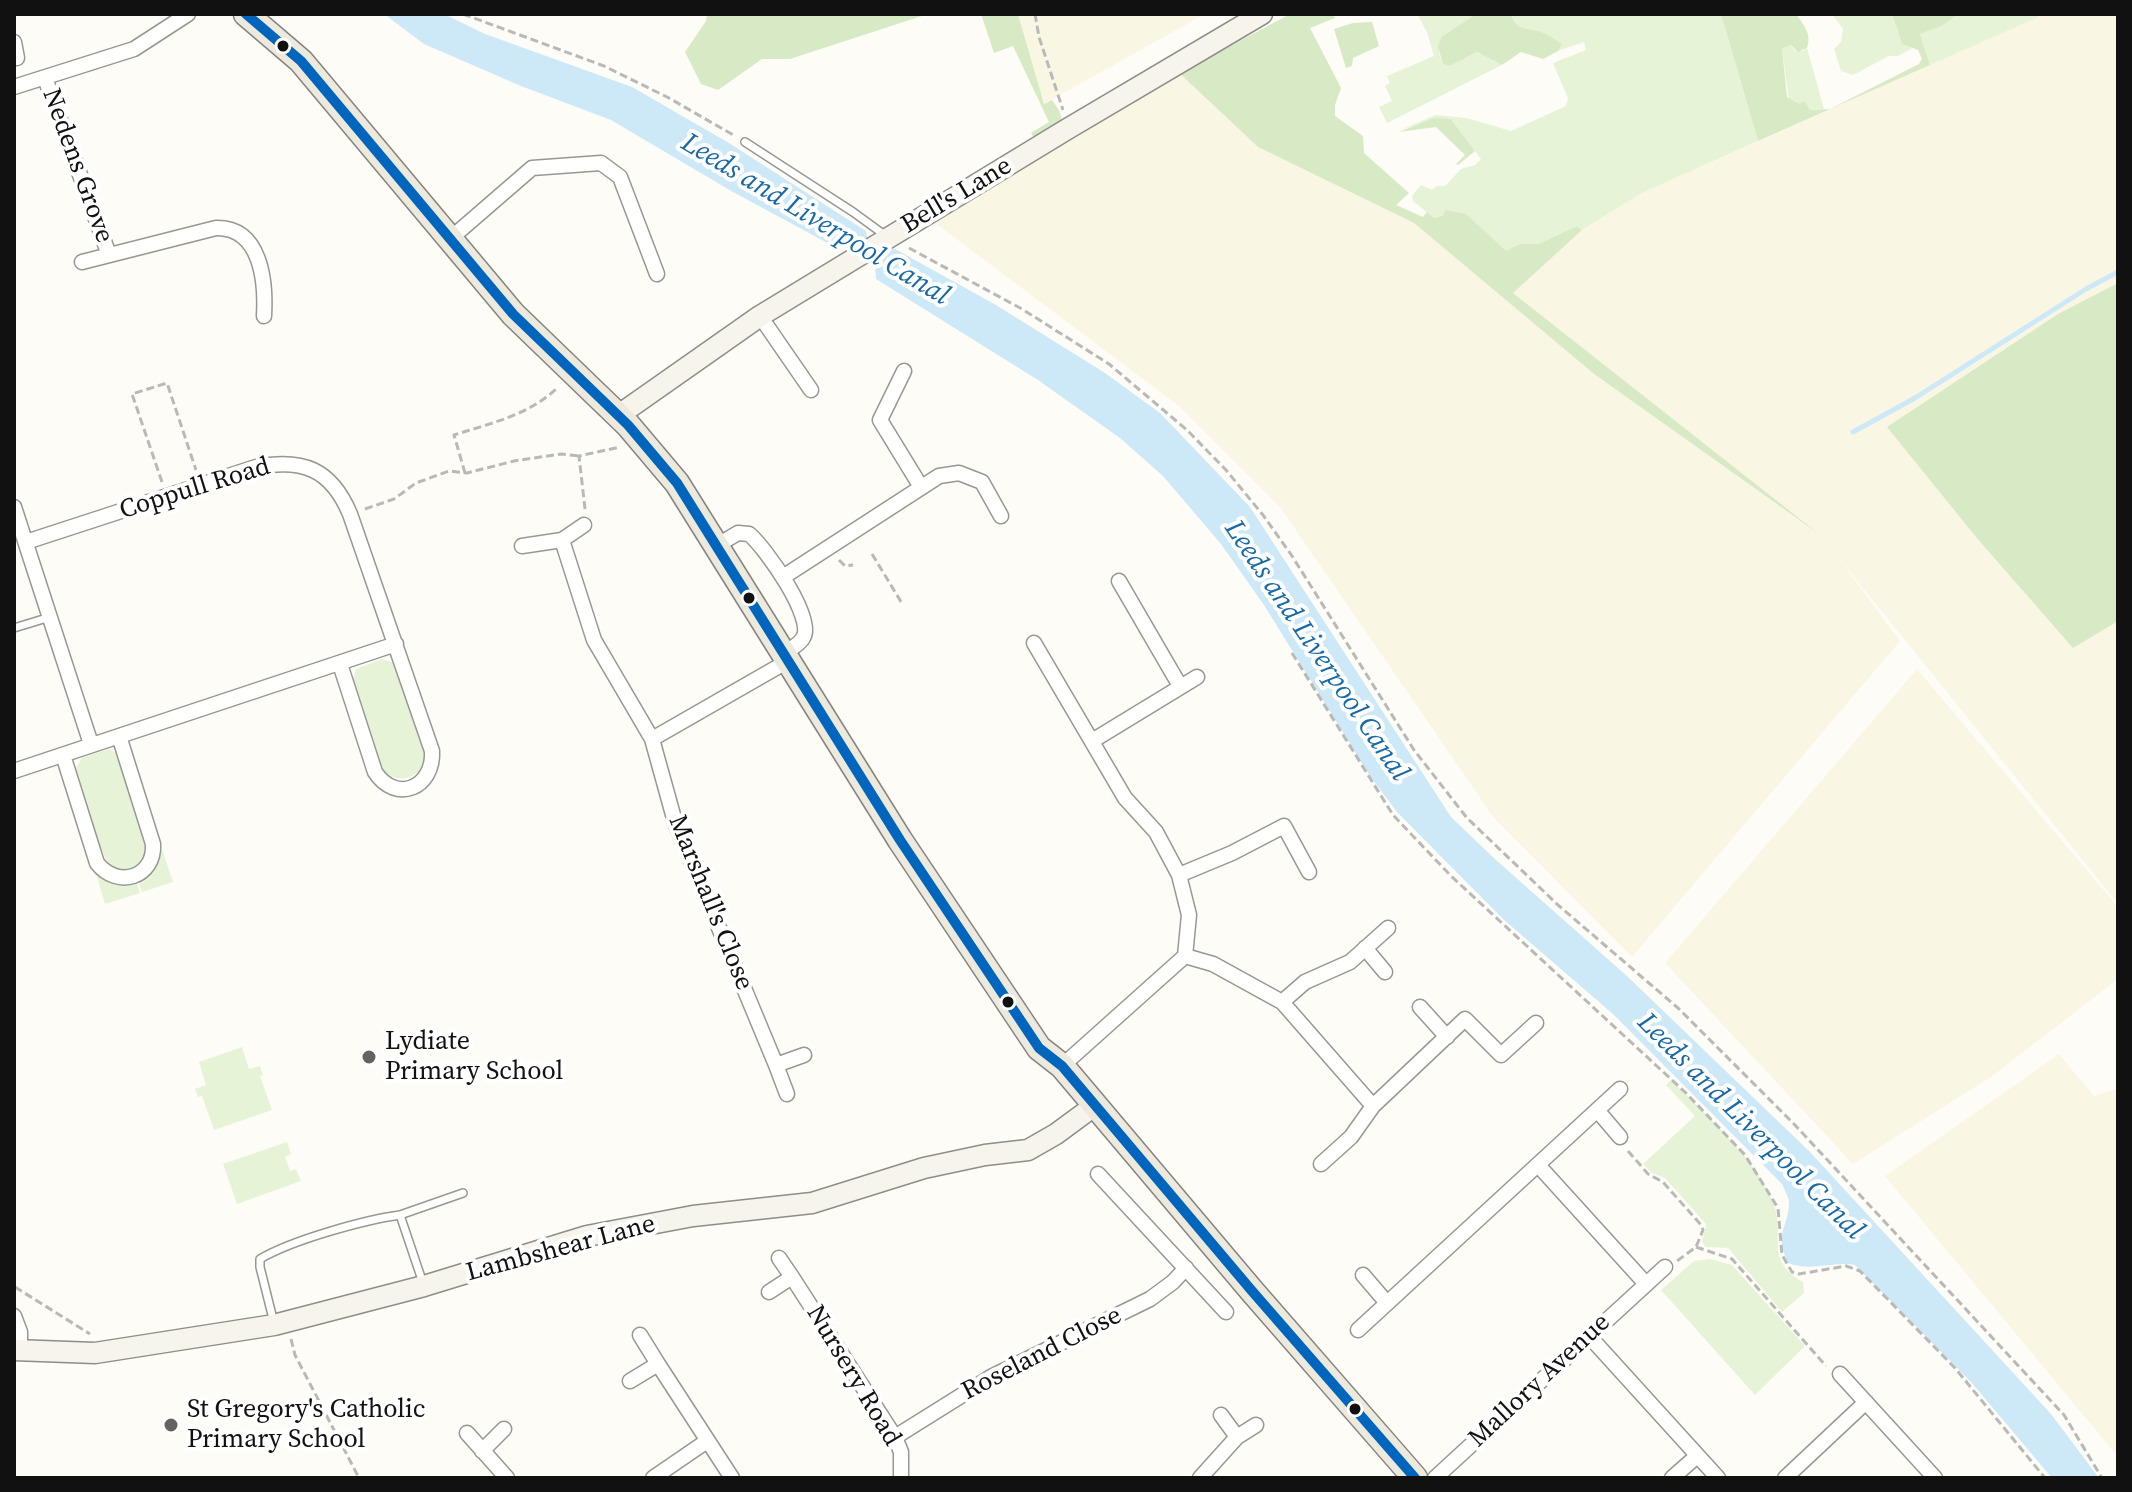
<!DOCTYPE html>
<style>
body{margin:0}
#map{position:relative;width:2132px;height:1492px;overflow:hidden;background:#fdfcf7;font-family:"Source Serif 4",serif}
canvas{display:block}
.frame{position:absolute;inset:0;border:16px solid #111;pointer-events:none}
</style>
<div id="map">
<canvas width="2132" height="1492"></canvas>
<div class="frame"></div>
</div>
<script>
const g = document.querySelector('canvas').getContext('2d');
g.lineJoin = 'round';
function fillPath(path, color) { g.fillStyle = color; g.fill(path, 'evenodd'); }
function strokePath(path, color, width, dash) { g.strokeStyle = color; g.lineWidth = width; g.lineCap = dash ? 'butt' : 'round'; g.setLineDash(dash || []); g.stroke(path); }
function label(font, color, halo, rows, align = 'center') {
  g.font = font + ' "Source Serif 4",serif'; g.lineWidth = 8; g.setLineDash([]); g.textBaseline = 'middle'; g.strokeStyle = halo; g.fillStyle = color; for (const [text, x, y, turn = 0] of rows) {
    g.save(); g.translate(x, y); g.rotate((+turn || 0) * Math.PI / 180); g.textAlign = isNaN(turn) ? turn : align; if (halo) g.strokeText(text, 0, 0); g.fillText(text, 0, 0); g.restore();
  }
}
fillPath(new Path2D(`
 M1018 14H1205L1044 104Z
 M2045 14H2118V904L1837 556 1900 641 1632 957 1494 818 1280 507 1180 407 931 220 1177 71 1258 147 1414 223 1594 374 1799 520 1512 292 1582 230 1642 193Z
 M1917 669 2118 907V979L1991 1077 1853 1164 1665 963Z
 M2059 1054 2094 1096 2118 1088V1457L1885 1176Z`), '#f9f7e4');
fillPath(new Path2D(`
 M1417 14H1476L1441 37C1438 47 1438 54 1443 64L1450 66 1477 52 1502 65 1387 123 1379 107 1392 101 1385 86 1390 83 1387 76 1434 56 1427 32Z
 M1511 14H1721L1758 141 1642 193 1582 230 1577 226 1538 244H1520L1506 252 1466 215 1434 218 1413 201 1412 196 1421 185 1432 190 1437 186H1445L1461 169 1475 165 1481 159 1451 119H1434L1398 131 1436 115 1467 118 1511 131 1566 106 1568 98 1553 63 1586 50 1584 42 1558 51 1561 45C1556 41 1550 35 1544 33 1528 26 1517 33 1511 14Z
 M1832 14H1892L1902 44 1913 48 1898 56H1889L1853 75 1841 71 1834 49 1841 42 1843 29Z
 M1958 14H2037L2039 17 1930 65 1920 34 1942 26Z
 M1791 45 1795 51H1803L1807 48 1824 109 1810 110 1789 100 1782 49Z
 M382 659 394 663 424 751 425 758 419 771C409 780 395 782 385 771 375 759 359 698 353 679L356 669Z
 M109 749 118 754 148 847 140 864C131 870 121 873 111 865 99 855 82 786 76 768L82 758Z
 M162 849 173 882 142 892 139 884C155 877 159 865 162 849Z
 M95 870 116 885 137 884 140 893 105 904Z
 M242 1047 249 1069 260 1066 263 1075 260 1076 272 1110 214 1130 202 1096 198 1097 195 1089 206 1085 199 1062Z
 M1671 1080C1705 1114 1758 1160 1774 1205 1785 1236 1764 1260 1803 1282L1804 1293 1782 1312 1728 1248 1706 1247 1702 1242 1706 1224 1665 1178 1652 1173 1643 1164 1695 1116 1666 1085Z
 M287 1142 291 1154 285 1157 290 1171 296 1169 301 1181 237 1204 223 1164Z
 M1710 1259 1732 1265 1805 1346 1755 1395 1661 1290 1694 1261Z`), '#e7f3d7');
fillPath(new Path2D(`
 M707 14H928L790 59H762L718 90 701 84 685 52 706 21Z
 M981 14H1018L1044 104 1052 100 1059 110 1062 119 1052 130 1034 138 1031 133 1049 122 1013 46 994 53Z
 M1290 14H1333L1335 18 1310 28 1341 88 1335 105V116L1363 136 1364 153 1409 193 1396 205 1423 217 1427 212 1434 218 1443 216 1445 210 1466 214 1506 251 1520 244H1538L1577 226 1582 230 1513 293 1819 534 1594 374 1414 223 1258 147 1177 71 1212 56Z
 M1476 14H1511C1517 33 1528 26 1544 33 1550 35 1556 41 1562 44L1558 51 1543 59 1521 52 1502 65 1477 52 1450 66 1443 64 1438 47 1441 37Z
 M1721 14H1796C1804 25 1812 34 1807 48L1798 52 1791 45 1782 49 1787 97 1799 104 1804 101 1810 110 1830 109 1919 64 1922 59 1918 50 1902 44 1892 14H1958L1942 26 1920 34 1930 65 1758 141Z
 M1372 22 1379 46 1353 58 1352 66 1346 68 1334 29 1353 23Z
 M1434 118 1451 119 1475 151 1458 165 1456 164 1465 155 1436 127 1399 132Z
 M2118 283V621L2073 648 1976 537 1887 427 2058 314Z`), '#d8eac5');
fillPath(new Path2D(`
 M384 14H444L485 34 632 87 729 143 866 231 868 243 877 250 895 249 996 305 1105 373 1160 413 1250 507 1451 817 1496 860 1628 977 1810 1152 2051 1414 2099 1478H2052L1971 1382 1855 1265C1832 1261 1811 1272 1788 1263 1774 1232 1788 1229 1789 1203 1789 1197 1784 1189 1782 1184L1613 1014 1504 920 1397 812 1370 776 1264 605 1221 544 1163 476 1120 438 1038 380 876 279 875 265 844 244 833 246 733 192 611 120 521 86 424 44Z`), '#cde8f7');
strokePath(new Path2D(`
 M1853 432 1915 398 2086 289 2118 272`), '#cde8f7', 5);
const lane = new Path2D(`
 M745 142 853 212 886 236
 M14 628 50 617
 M400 1215 463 1193
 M274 1323 260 1267V1259C292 1240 364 1220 400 1215L424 1286`);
const street = new Path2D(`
 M14 42 17 58
 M45 78 109 255
 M14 87 134 49 188 14
 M450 239 532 168 601 163 620 177 657 274
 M82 262 216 228C261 227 266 281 264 316
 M760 316 811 390
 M904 371 880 420 921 487
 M14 507 91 744
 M562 540 594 640 652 739 675 822 776 1065
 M26 542 256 467C303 458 331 469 350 514L432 751C434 788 396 804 375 772L340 664
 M522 546 562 540 584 525
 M716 546 738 533 749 534C765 547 816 619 803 638 800 644 789 650 783 654
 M783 577 939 476 959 473 982 482 1001 516
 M1119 581 1180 686
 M1034 643 1125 798 1156 832 1179 875 1189 915 1185 956 1062 1066
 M652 739 788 661
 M1092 741 1197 677
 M63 755 97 863C117 889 155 878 153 844L119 736
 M14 771 396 644
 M1179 875 1232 853 1284 826 1309 872
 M1365 948 1385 972
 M1185 956 1213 964 1282 1002 1373 1106
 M1282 1002 1305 982 1350 962 1388 928
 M1420 1007 1447 1037
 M787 1094 776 1065 804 1055
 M1597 1110 1620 1137
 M1321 1164 1351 1137 1373 1106 1465 1019 1501 1055 1536 1023
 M1538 1165 1646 1284
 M1098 1174 1226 1312
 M1363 1275 1387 1303
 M792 1277 895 1437 901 1452V1478
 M769 1292 792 1277 779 1258
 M14 1316 20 1332V1350
 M1358 1330 1620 1089
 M1589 1336 1718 1478
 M658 1364 732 1478
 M1840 1374 1935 1478
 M630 1381 658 1364 640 1335
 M1221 1415 1237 1437 1256 1425
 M467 1433 507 1478
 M895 1437 991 1377 1150 1299 1173 1282 1186 1268
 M482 1451 504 1429
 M653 1478 707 1441
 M1200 1478 1237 1437
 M1435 1478 1665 1267
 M1672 1478 1697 1456
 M1785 1478 1866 1402`);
const secondary = new Path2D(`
 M619 415 760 316 1069 128 1262 14
 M14 1350 95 1353 274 1325 424 1286 587 1236 693 1216 812 1203 924 1168 985 1155 1028 1150 1056 1134 1094 1106`);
const primary = new Path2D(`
 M246 14 301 61 513 314 628 425 677 483 900 840 1039 1048 1062 1066 1252 1291 1415 1478`);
strokePath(lane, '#979795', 10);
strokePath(street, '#979795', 17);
strokePath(secondary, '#8e8d8b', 23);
strokePath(primary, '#858482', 27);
strokePath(new Path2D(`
 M463 14 604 66 669 98 735 136
 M1035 14 1039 37 1063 110
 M909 248 1022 309 1109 364 1187 430 1226 470 1263 515 1292 556 1414 750 1467 818 1558 905 1678 1008 1794 1124 2064 1415 2102 1478
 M465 473 454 435C491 423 530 415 558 387
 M162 482 132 394 167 383 196 470
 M365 509 394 499 416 483 449 471 467 473 514 461 561 454 579 456
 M585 509 579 456 620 447
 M872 554 903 605
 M839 560 845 566 853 565
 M1292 653 1393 815 1451 876 1686 1093 1745 1155 1778 1208 1782 1255 1792 1272 1799 1274 1846 1266 1860 1271 1955 1368 2045 1478
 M1628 1151 1648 1174 1663 1182 1701 1225 1703 1230 1696 1247 1677 1261
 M1696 1247 1732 1259 1826 1366
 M15 1287 90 1334
 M291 1339 295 1355 359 1478`), '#b9b9b8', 3, [8, 4]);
strokePath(lane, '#fffffe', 7);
strokePath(street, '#fffffe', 14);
strokePath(secondary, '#f6f4eb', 20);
strokePath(primary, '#ede9dc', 24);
strokePath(new Path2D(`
 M246 14 301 61 513 314 628 425 677 483 900 840 1039 1048 1062 1066 1252 1291 1415 1478`), '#0065bd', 10);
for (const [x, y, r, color] of [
 [283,46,7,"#111"],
 [749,598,7,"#111"],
 [1008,1002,7,"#111"],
 [369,1057,8,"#646362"],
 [1355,1409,7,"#111"],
 [171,1425,8,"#646362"]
]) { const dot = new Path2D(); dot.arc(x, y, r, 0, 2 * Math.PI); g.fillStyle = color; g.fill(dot); strokePath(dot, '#fff', 3); }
label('26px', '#111', '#fff', [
 ["Nedens Grove",77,166,70],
 ["Bell's Lane",957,196,-31],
 ["Coppull Road",195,489,-17],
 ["Marshall's Close",710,903,68],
 ["Lambshear Lane",561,1249,-15],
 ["Roseland Close",1042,1354,-27],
 ["Nursery Road",853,1376,59],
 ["Mallory Avenue",1540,1381,-43]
]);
label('26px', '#111', '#fff', [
 ["Lydiate",385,1042],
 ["Primary School",385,1072],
 ["St Gregory's Catholic",187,1410],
 ["Primary School",187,1440]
], 'left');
label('italic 28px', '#1768a6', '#fff', [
 ["Leeds and Liverpool Canal",815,220,31],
 ["Leeds and Liverpool Canal",1316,651,56],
 ["Leeds and Liverpool Canal",1750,1127,45]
]);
</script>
